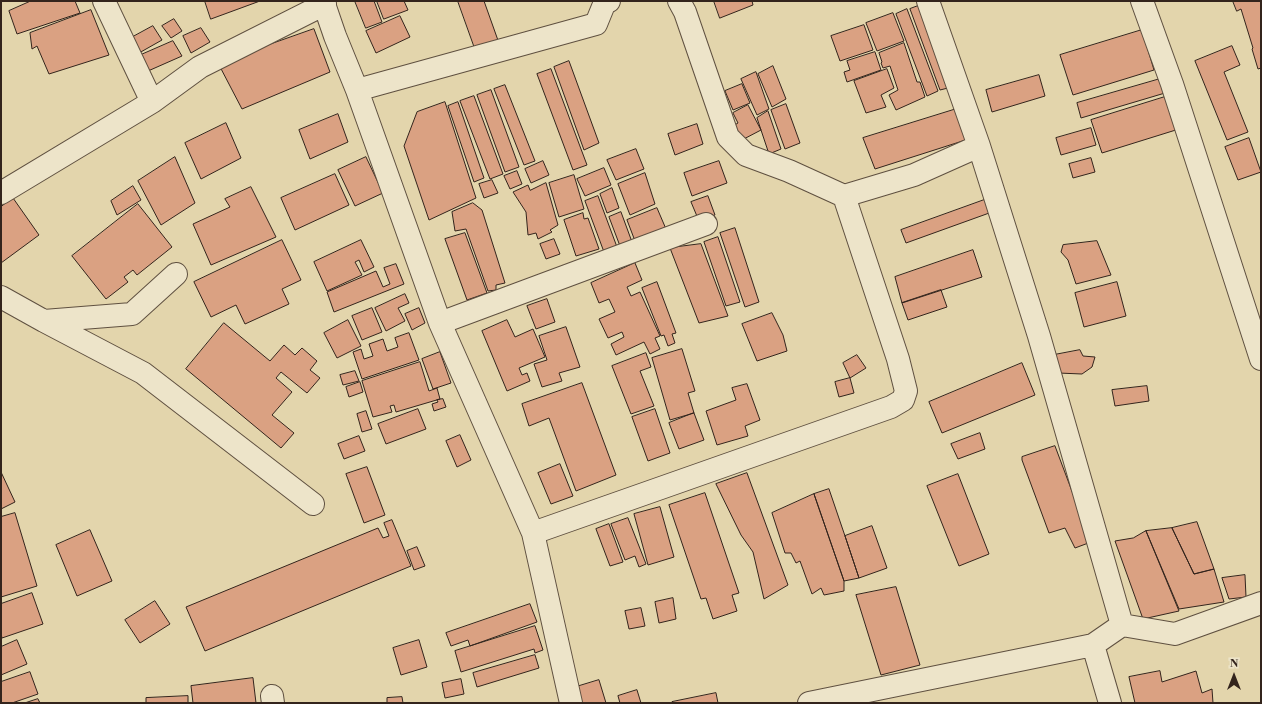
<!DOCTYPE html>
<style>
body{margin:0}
#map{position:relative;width:1262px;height:704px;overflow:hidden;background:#e3d5ac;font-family:"Libre Bodoni",serif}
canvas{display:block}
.frame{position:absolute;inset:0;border:2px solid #33241c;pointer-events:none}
.north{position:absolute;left:1214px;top:656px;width:40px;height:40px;-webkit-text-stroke:3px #ede4c9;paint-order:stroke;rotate:0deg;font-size:11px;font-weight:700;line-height:16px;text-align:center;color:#33241c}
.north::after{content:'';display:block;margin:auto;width:14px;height:18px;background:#33241c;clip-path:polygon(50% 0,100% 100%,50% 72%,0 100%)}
</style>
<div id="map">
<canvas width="1262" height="704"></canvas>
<div class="frame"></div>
<div class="north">N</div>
</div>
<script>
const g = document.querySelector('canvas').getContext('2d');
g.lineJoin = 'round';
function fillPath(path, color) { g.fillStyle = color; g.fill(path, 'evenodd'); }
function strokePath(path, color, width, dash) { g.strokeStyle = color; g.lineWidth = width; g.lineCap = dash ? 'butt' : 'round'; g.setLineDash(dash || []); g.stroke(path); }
const building = new Path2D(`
 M31 1H75L80 13 17 34 9 11Z
 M205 1H260L211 19Z
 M355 1H374L382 22 366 28Z
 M377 1H404L408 10 384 19Z
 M458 1H484L500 46 477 54Z
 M714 1H752L753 5 720 18Z
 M1233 1H1261V68L1258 69 1252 49 1253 48 1241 9 1237 11Z
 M926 3 956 86 940 90 910 9Z
 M907 9 938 91 927 96 896 14Z
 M91 10 109 55 49 74 37 46 32 49 30 33Z
 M893 13 904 41 877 51 866 23Z
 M400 16 410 37 376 53 366 31Z
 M174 19 182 31 171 38 162 26Z
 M864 25 873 50 840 61 831 36Z
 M153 26 162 40 139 53 131 38Z
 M201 28 210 42 191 53 183 36Z
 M314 29 330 72 242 109 218 63Z
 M1142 30 1154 70 1073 95 1060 55Z
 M173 41 182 56 148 71 141 55Z
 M904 43 917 82H920L925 97 896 110 889 95 898 90 890 66 883 68 881 63 882 62 879 53Z
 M1232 46 1240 65 1224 72 1248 132 1227 140 1195 61Z
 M875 52 881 70 847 82 844 72 850 70 847 61Z
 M569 61 599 143 584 150 554 67Z
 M773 66 786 99 772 107 758 74Z
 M551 69 587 165 573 170 537 74Z
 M887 69 894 88 881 95 886 107 866 113 854 81Z
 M756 72 769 109 757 115 741 79Z
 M1039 75 1045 96 992 112 986 90Z
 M1160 79 1165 93 1081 118 1077 103Z
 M742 84 750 103 733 110 725 91Z
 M505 85 535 161 524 165 494 89Z
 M491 90 519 167 505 172 477 95Z
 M474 96 503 174 490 179 460 101Z
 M1168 96 1179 129 1102 153 1091 120Z
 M445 102 476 198 429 220 404 146 417 112Z
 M458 102 484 178 474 182 448 106Z
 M786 104 800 143 785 149 771 110Z
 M748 105 761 130 740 141 733 126 738 123 733 113Z
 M963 107 972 138 875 169 863 138Z
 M768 111 781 149 769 154 757 118Z
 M338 114 348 142 310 159 299 130Z
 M226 123 241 158 201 179 185 143Z
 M697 124 703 144 675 155 668 134Z
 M1091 128 1096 145 1061 155 1056 138Z
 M1249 138 1261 172 1238 180 1225 147Z
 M636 149 644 169 616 180 607 160Z
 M175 157 195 203 161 225 138 181Z
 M366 157 383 193 355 206 338 170Z
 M1091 158 1095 172 1073 178 1069 164Z
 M543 161 549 175 531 183 525 169Z
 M719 161 727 183 692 196 684 173Z
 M604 168 611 185 585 196 577 179Z
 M517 171 522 184 510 189 504 176Z
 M645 173 655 204 630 215 618 184Z
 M335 174 349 205 295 230 281 198Z
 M574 175 584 209 559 217 549 183Z
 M492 180 498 193 484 198 479 184Z
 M546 183 558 225 550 230 552 232 538 239 536 233 528 235 526 212 513 192 528 185 530 190Z
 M133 186 141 200 117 215 111 201Z
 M251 187 276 237 211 265 193 224 230 207 225 199Z
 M612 188 619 208 607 213 600 194Z
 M598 196 617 247 604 252 585 201Z
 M708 196 715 215 699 221 691 202Z
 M13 198 39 235 1 263V207Z
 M987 199 992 212 906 243 901 230Z
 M473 203 482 210 505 283 496 285V290L488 291 466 229 455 231 452 212Z
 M138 204 172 247 137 275 133 270 124 277 128 282 106 299 72 256Z
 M657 208 666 229 635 241 627 220Z
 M621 212 632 242 620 246 609 217Z
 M583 213 584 219 588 218 599 249 576 256 564 220Z
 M735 228 759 302 745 307 720 233Z
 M465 233 487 293 467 300 445 239Z
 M718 237 740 302 726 306 704 242Z
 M554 239 560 254 546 259 540 244Z
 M282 240 301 280 282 289 289 304 245 324 236 305 211 317 194 282Z
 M361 240 374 267 364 272 359 260 355 262 362 275 327 291 314 262Z
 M1097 241 1111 275 1076 284 1068 260 1061 252 1063 245Z
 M701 244 728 316 699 323 670 248Z
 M973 250 982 277 902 303 895 277Z
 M635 263 642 280 627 287 631 296 640 292 660 336 655 338 660 349 650 354 644 342 616 355 611 344 624 337 622 332 608 338 599 319 615 312 609 299 599 303 591 283Z
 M396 264 404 284 334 312 327 292 376 271 383 287 390 284 384 268Z
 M657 282 676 333 672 334 675 343 668 346 664 335 661 336 642 288Z
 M1117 282 1126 316 1084 327 1075 293Z
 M941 290 947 307 908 320 902 303Z
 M405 294 409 303 398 308 405 321 386 331 375 308Z
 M547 299 555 322 536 329 527 306Z
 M372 308 382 332 362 340 352 316Z
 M419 308 425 323 412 330 405 314Z
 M772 313 783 335 787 351 757 361 742 324Z
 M348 320 361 346 337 358 324 333Z
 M507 320 515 337 533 329 545 357 519 368 522 375 527 373 530 381 507 391 482 331Z
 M224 323 270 361 284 345 295 355 302 348 317 361 310 370 320 378 307 393 281 372 276 378 292 392 272 415 294 433 281 448 186 369Z
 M566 327 580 367 559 373 562 381 542 387 534 364 547 360 539 336Z
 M409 333 419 360 362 379 353 352 361 349 364 359 373 356 369 344 383 339 387 351 398 347 395 338Z
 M682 349 695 391 688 393 694 413 670 420 652 358Z
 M1080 350 1083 356 1095 357 1092 367 1082 374 1058 373 1054 355Z
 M440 352 451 383 433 389 422 359Z
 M646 353 651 367 640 371 654 406 631 414 612 366Z
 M857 355 866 368 850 378 843 363Z
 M420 362 429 391 437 388 440 399 396 412 394 405 390 406 392 412 373 417 362 381Z
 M1022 363 1035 395 942 433 929 402Z
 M355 371 359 381 343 385 340 375Z
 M850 378 854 393 839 397 835 382Z
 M360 382 363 392 349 397 346 387Z
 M582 383 616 475 576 491 549 418 529 426 522 404Z
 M747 384 760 420 745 426 748 436 717 445 706 411 736 400 732 388Z
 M1147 386 1149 401 1115 406 1112 390Z
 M443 399 446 407 434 411 432 404 438 402 437 400Z
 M418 409 426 429 386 444 378 424Z
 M655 409 670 453 648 461 632 417Z
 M366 411 372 429 362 432 357 414Z
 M694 413 704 440 679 449 669 423Z
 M980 433 985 449 958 459 951 444Z
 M460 435 471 460 457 467 446 441Z
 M359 436 365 451 344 459 338 444Z
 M1055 446 1091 542 1075 548 1065 528 1049 533 1022 460V457Z
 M560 464 573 496 551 504 538 473Z
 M367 467 385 515 364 523 346 474Z
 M1 472 15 502 1 509Z
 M747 473 788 585 764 599 753 552 741 535 716 484Z
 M958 474 989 554 959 566 927 486Z
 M829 489 845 536 859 578 844 581 814 494Z
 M705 493 739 593 732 595 737 611 713 619 706 598 701 599 669 505Z
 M814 494 844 581V591L824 595 821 588 812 594 800 561 796 563 791 553H785L772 513Z
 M660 507 674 557 648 565 634 514Z
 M15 513 37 586 1 597V517Z
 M628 518 646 564 639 567 635 556 625 560 611 524Z
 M392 520 411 566 205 651 186 607 378 528 383 538 389 536 384 523Z
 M1197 522 1214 569 1194 574 1172 528Z
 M609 524 623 562 610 566 596 529Z
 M872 526 887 568 859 578 845 536Z
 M1172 528 1194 574 1214 569 1224 602 1179 609 1146 531Z
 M90 530 112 581 77 596 56 545Z
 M1146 531 1179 611 1143 619 1115 541 1133 538Z
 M417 547 425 566 414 570 407 551Z
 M1245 575 1246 597 1229 599 1222 578Z
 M896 587 920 665 881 675 856 595Z
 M32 593 43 624 2 638 1 634V604Z
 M673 598 676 619 659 623 655 602Z
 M155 601 170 624 140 643 125 620Z
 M530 604 537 622 470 646 468 640 451 646 446 633Z
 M641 608 645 626 629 629 625 611Z
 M535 626 543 650 535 653 534 649 461 672 455 651Z
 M17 640 27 664 1 675V647Z
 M419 640 427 667 401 675 393 648Z
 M535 655 539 668 477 687 473 673Z
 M1160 671 1162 682 1196 671 1202 693 1212 689 1213 703H1135L1129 677Z
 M30 672 38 694 12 703H1V682Z
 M253 678 256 703H193L191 686Z
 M461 679 464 694 445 698 442 683Z
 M599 680 606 703H581L576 687Z
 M637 690 641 703H620L618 696Z
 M716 693 718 703H672V702Z
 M188 696V703H146V698Z
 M402 697 403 703H387V698Z
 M38 699 40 703H25Z`);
fillPath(building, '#daa182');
strokePath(building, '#33241c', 1);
const street = new Path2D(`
 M104 1 152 102
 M323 1 335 36 357 90 440 323 533 533 571 703
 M679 1 685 12 728 137 746 155 789 171 844 196 914 175 979 146
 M928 1 979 146 1039 336 1122 625
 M1142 1 1172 84 1261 359
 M357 90 596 24 605 2 609 1
 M1 193 152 102 200 67 325 4
 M1 297 44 321 143 373 313 504
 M44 321 132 314 176 274
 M440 323 706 224
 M533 533 891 407 903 400 906 391 898 359 844 196
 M1093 645 1110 703
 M272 696 273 703
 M809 703 1093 645 1122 625 1175 634 1261 603`);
strokePath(street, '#5f5040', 24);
strokePath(street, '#ede4c9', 22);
</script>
